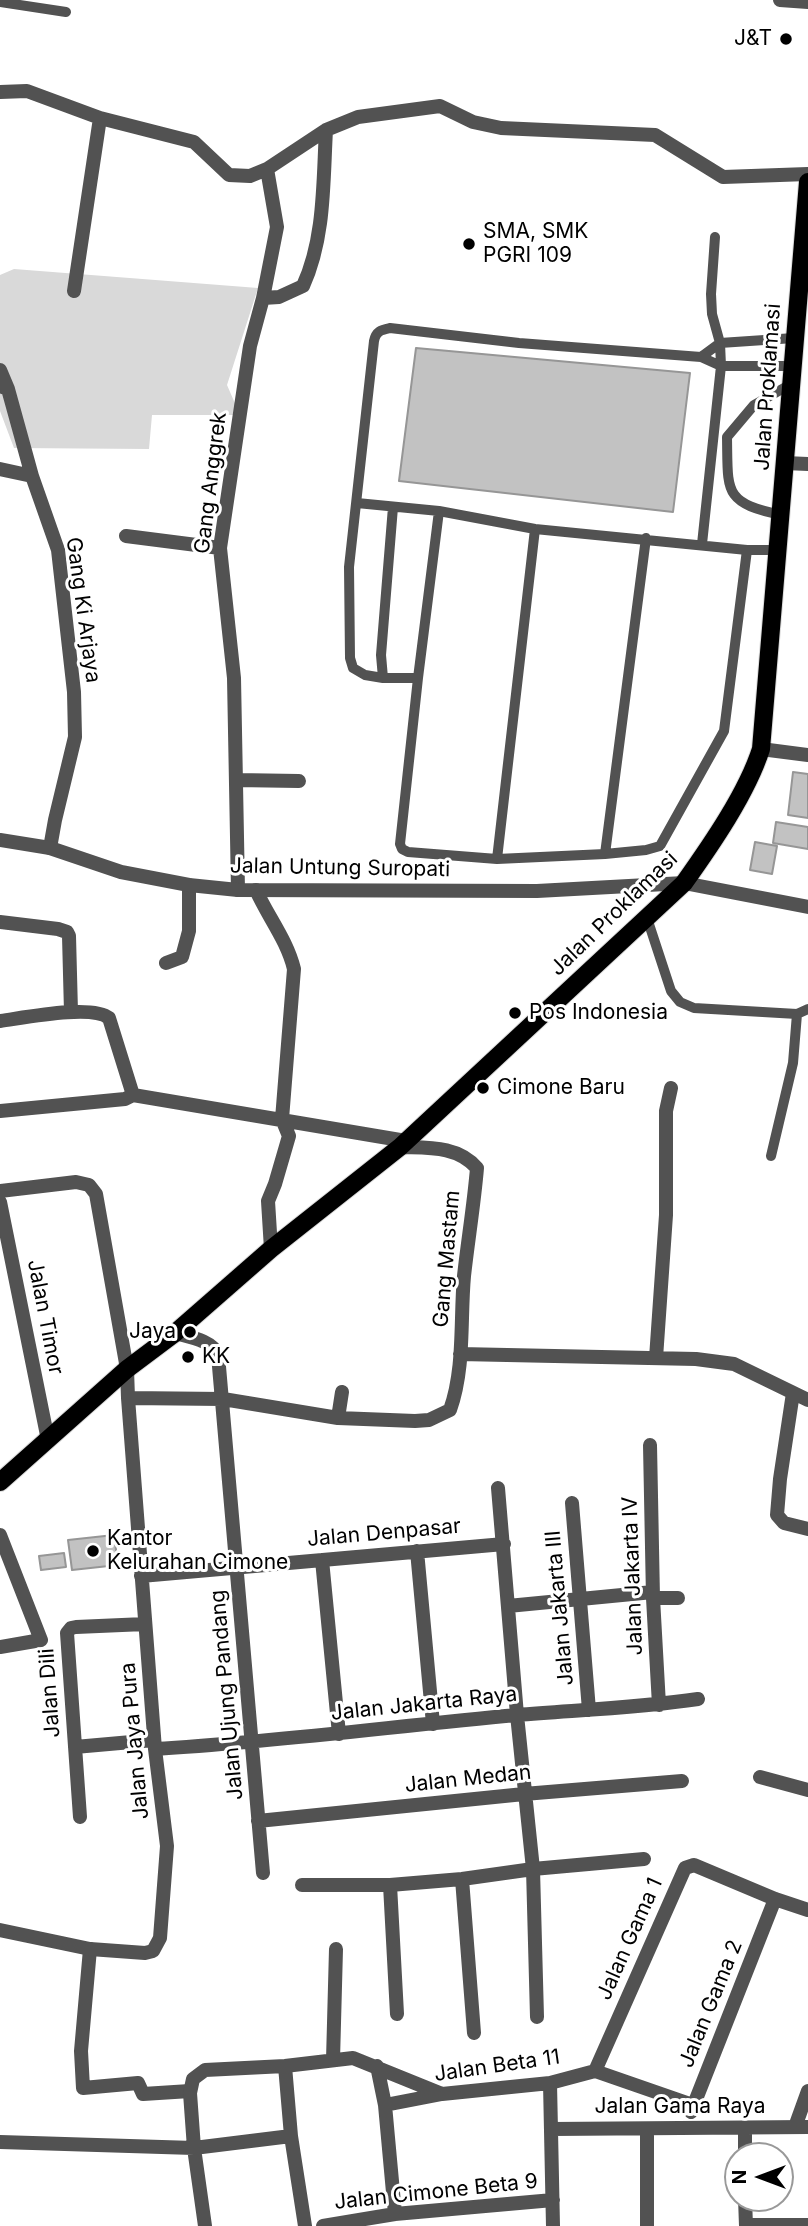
<!DOCTYPE html>
<style>
body{margin:0}
#map{position:relative;width:808px;height:2226px;overflow:hidden;background:#fff;font-family:Inter,sans-serif}
canvas{display:block}
.north{position:absolute;left:724px;top:2142px;width:70px;height:70px;box-sizing:border-box;background:#fff;border:2px solid #999;border-radius:50%;rotate:270deg;font-size:19px;font-weight:700;line-height:28px;text-align:center;color:#000}
.north::after{content:'';display:block;margin:auto;width:24px;height:32px;background:#000;clip-path:polygon(50% 0,100% 100%,50% 72%,0 100%)}
</style>
<div id="map">
<canvas width="808" height="2226"></canvas>
<div class="north">N</div>
</div>
<script>
const g = document.querySelector('canvas').getContext('2d');
g.lineJoin = 'round';
function fillPath(path, color) { g.fillStyle = color; g.fill(path, 'evenodd'); }
function strokePath(path, color, width, dash) { g.strokeStyle = color; g.lineWidth = width; g.lineCap = dash ? 'butt' : 'round'; g.setLineDash(dash || []); g.stroke(path); }
function label(font, color, halo, rows, align = 'center') {
  g.font = font + ' Inter,sans-serif'; g.lineWidth = 6; g.setLineDash([]); g.textBaseline = 'middle'; g.strokeStyle = halo; g.fillStyle = color; for (const [text, x, y, turn = 0] of rows) {
    g.save(); g.translate(x, y); g.rotate((+turn || 0) * Math.PI / 180); g.textAlign = isNaN(turn) ? turn : align; if (halo) g.strokeText(text, 0, 0); g.fillText(text, 0, 0); g.restore();
  }
}
fillPath(new Path2D(`
 M14 269 258 288 227 385 240 415H152L149 449 14 448 0 411V275Z`), '#d9d9d9');
const building = new Path2D(`
 M416 348 690 373 673 512 399 481Z
 M793 772 808 774V818L788 815Z
 M776 822 808 827V849L773 843Z
 M755 842 777 846 772 874 750 870Z
 M114 1535 118 1565 72 1570 68 1540Z
 M64 1553 66 1567 41 1570 39 1556Z`);
fillPath(building, '#c2c2c2');
strokePath(building, '#969696', 2);
const primary = new Path2D(`
 M0 1482 127 1369 175 1333 271 1249 400 1147 684 883C711 845 747 793 761 749 778 560 791 371 808 182`);
strokePath(primary, '#dbdbdb', 20);
strokePath(new Path2D(`
 M0 2 66 12
 M701 357 720 343 794 338
 M357 503 439 511 535 529 747 550H779
 M393 507 381 655 383 678H418
 M439 511 418 678 400 844 402 849 408 852 497 859 535 529
 M782 515C723 503 728 492 727 437L754 405 791 384
 M702 544 721 366 720 343 712 314 711 294 715 237
 M383 678 365 675 353 668 350 658 349 567 374 341C376 331 381 330 390 328L519 343 701 357 721 366H792
 M605 854 646 850 660 846 724 731 747 550
 M497 859 605 854 646 538
 M647 918 671 991 680 1002 694 1008 797 1014 808 1009
 M771 1156 793 1063 797 1014`), '#525252', 10);
strokePath(new Path2D(`
 M90 1949 81 2051 83 2088 138 2083 143 2094 190 2091`), '#525252', 14);
strokePath(new Path2D(`
 M780 0 808 2
 M0 92 27 91 100 118 194 142 229 175 250 176 267 169 326 130 358 117 440 106 473 122 501 128 655 135 723 177 808 174
 M74 291 100 118
 M263 298 279 297 303 286C325 238 323 182 326 130
 M0 370 8 389
 M0 386 8 389 32 476 58 550 74 692 75 737 55 820 50 848
 M785 463 808 464
 M0 469 32 476
 M126 536 220 548
 M761 749 808 755
 M236 780 299 781
 M238 890 234 678 220 548 250 346 263 298 277 227 267 169
 M256 890C268 917 287 940 294 969L282 1119 289 1136 275 1184 268 1201 271 1249
 M0 922 58 929 67 932 69 936 71 1012
 M166 963 182 957 189 931V885
 M0 1021C23 1018 92 1004 109 1018L133 1095 125 1099 0 1111
 M133 1095 406 1141
 M0 1191 76 1182 89 1185 96 1194 127 1369 128 1398 155 1749 167 1846 160 1938 153 1951 145 1953 90 1949 0 1930
 M0 1202 48 1440
 M175 1333C189 1337 212 1340 218 1355L263 1873
 M460 1354 696 1359 734 1364 808 1400
 M656 1358 666 1215V1111L671 1088
 M793 1393 780 1479 777 1515 784 1523 808 1529
 M128 1398 223 1399 338 1418 415 1421 429 1420 450 1410C465 1368 460 1320 464 1276 468 1240 474 1204 477 1168 457 1145 427 1148 400 1147
 M338 1418 342 1392
 M650 1445 653 1598 659 1705
 M498 1488 517 1715 533 1869 537 2017
 M572 1503 589 1710
 M0 1535 41 1640 0 1647
 M417 1551 433 1724
 M322 1560 339 1734
 M141 1576 504 1544
 M653 1598H678
 M508 1606 653 1592
 M75 1747 154 1740
 M155 1749C276 1742 396 1726 517 1715 577 1710 638 1708 698 1699
 M760 1777 808 1790
 M80 1817 67 1633 71 1628 76 1627 145 1624
 M258 1821 524 1794 682 1781
 M462 1879 474 2033
 M302 1885H390L462 1879 533 1869 644 1859
 M390 1885 397 2014
 M333 2060 336 1949
 M285 2066 291 2136 305 2226
 M377 2066 385 2105 395 2214
 M595 2071 685 1868 694 1865 775 1899 808 1910
 M550 2083 553 2226
 M385 2105 442 2094 550 2083 595 2071 693 2105
 M691 2112 775 1899
 M795 2127 808 2091
 M552 2129 808 2127
 M647 2129V2226
 M745 2129V2156
 M0 2142 194 2148 291 2136
 M745 2198 746 2226
 M746 2225H808
 M205 2226 194 2148 190 2093 193 2079 205 2070 285 2066 353 2058 442 2094
 M323 2226 395 2214 553 2200`), '#525252', 14);
strokePath(new Path2D(`
 M0 840 50 848 121 872 189 885 238 890 537 891 684 883 808 907`), '#525252', 14);
strokePath(primary, '#000', 18);
for (const [x, y, r, color] of [
 [786,39,7,"#000"],
 [469,244,7,"#000"],
 [515,1013,7,"#000"],
 [483,1088,7,"#000"],
 [190,1332,7,"#000"],
 [188,1357,7,"#000"],
 [93,1551,7,"#000"]
]) { const dot = new Path2D(); dot.arc(x, y, r, 0, 2 * Math.PI); g.fillStyle = color; g.fill(dot); strokePath(dot, '#fff', 2.5); }
label('21px', '#000', '#fff', [
 ["J&T",772,39,"right"],
 ["SMA, SMK",483,232],
 ["PGRI 109",483,256],
 ["Pos Indonesia",529,1013],
 ["Cimone Baru",497,1088],
 ["Jaya",176,1332,"right"],
 ["KK",202,1357],
 ["Kantor",107,1539],
 ["Kelurahan Cimone",107,1563]
], 'left');
label('21px', '#000', '#fff', [
 ["Jalan Proklamasi",768,387,-86],
 ["Gang Anggrek",211,483,-83],
 ["Gang Ki Arjaya",83,610,82],
 ["Jalan Untung Suropati",340,868,1],
 ["Jalan Proklamasi",614,914,-44],
 ["Gang Mastam",447,1259,-85],
 ["Jalan Timor",45,1317,79],
 ["Jalan Denpasar",384,1533,-5],
 ["Jalan Jakarta IV",633,1576,-92],
 ["Jalan Jakarta III",560,1608,-95],
 ["Jalan Dili",50,1693,-94],
 ["Jalan Ujung Pandang",227,1695,-95],
 ["Jalan Jakarta Raya",424,1704,-6],
 ["Jalan Jaya Pura",135,1741,-95],
 ["Jalan Medan",468,1779,-6],
 ["Jalan Gama 1",630,1939,-66],
 ["Jalan Gama 2",711,2004,-68],
 ["Jalan Beta 11",497,2066,-8],
 ["Jalan Gama Raya",680,2107],
 ["Jalan Cimone Beta 9",436,2192,-6]
]);
</script>
